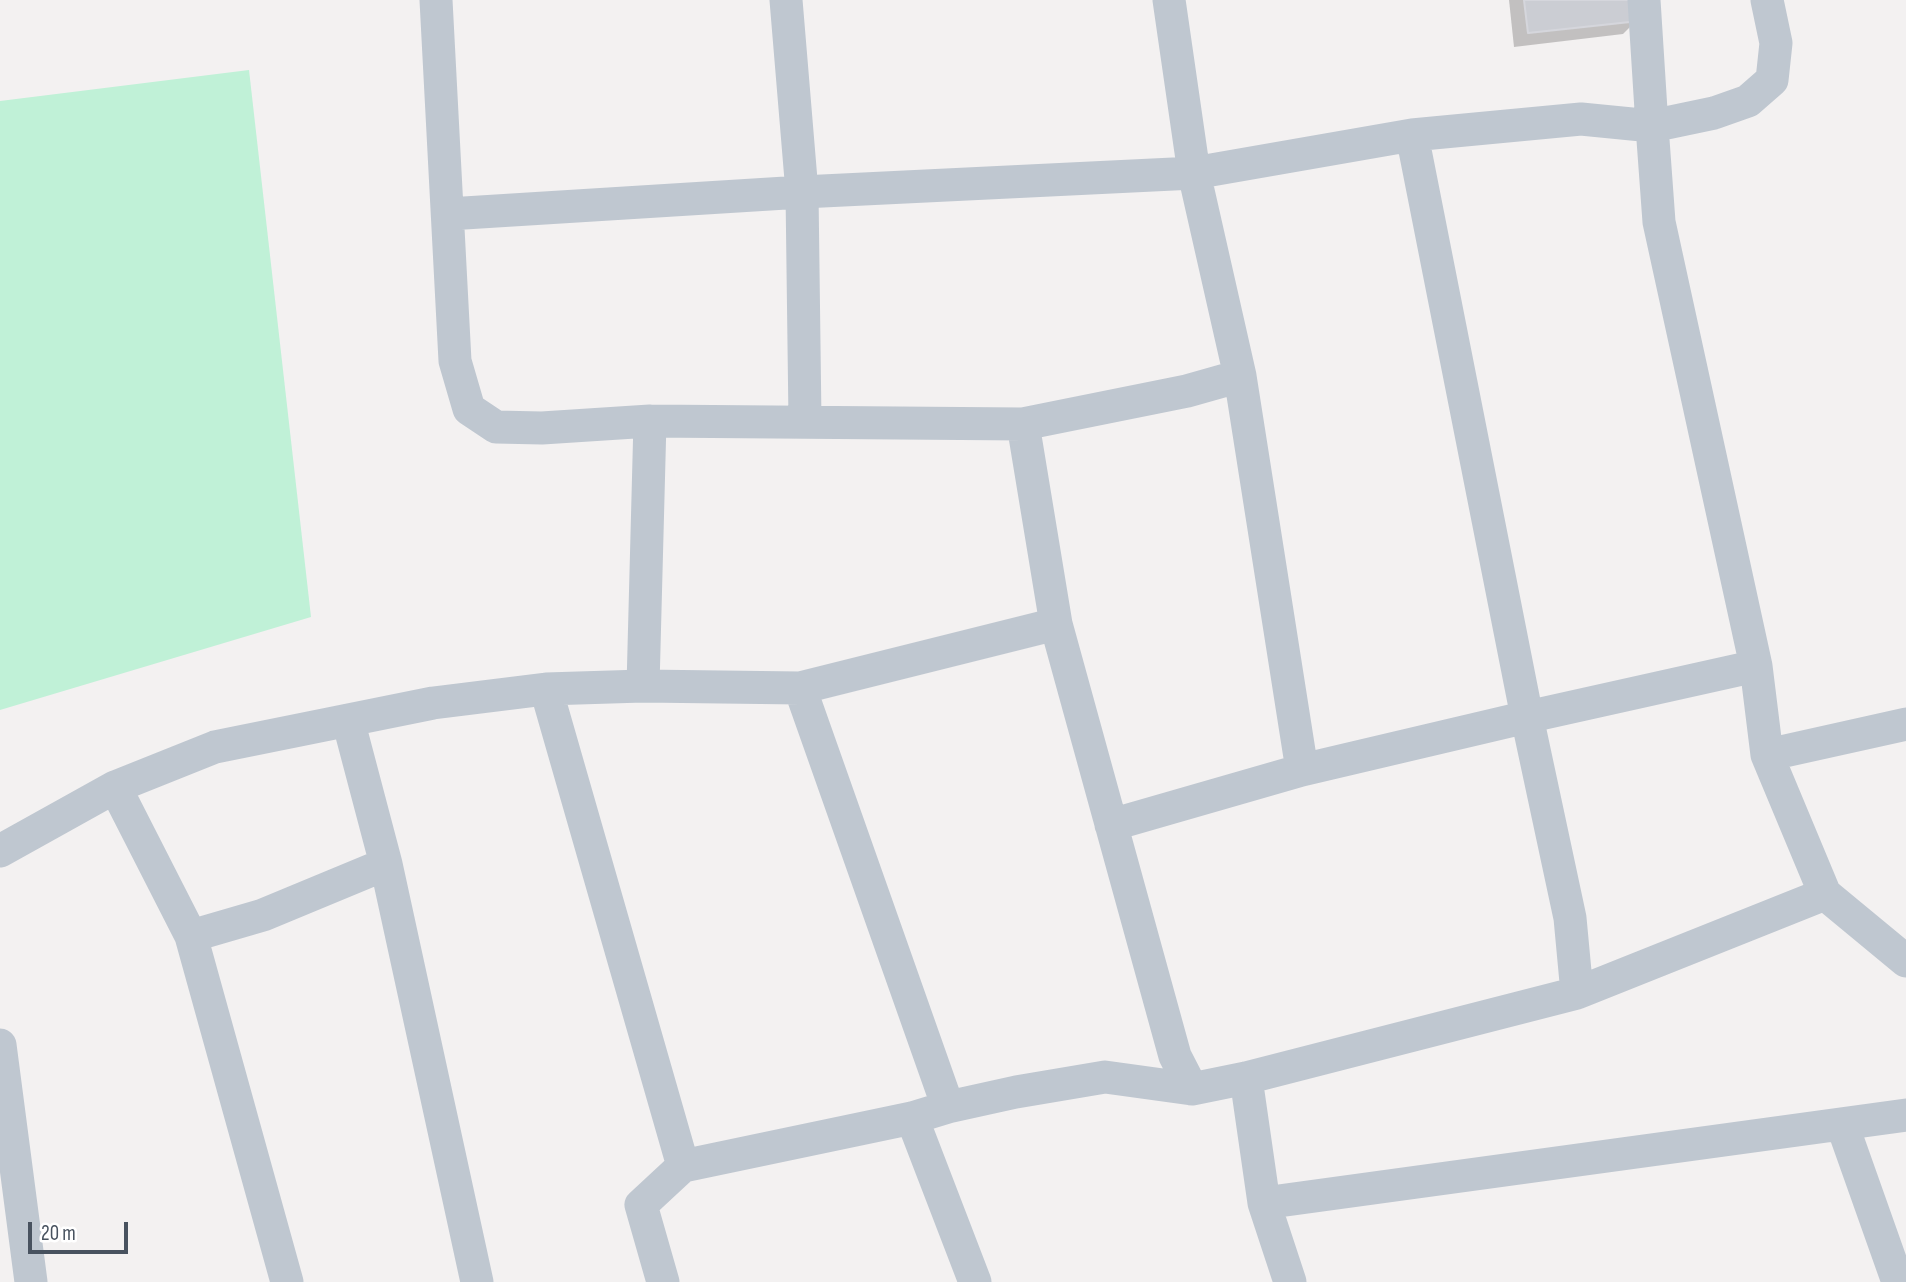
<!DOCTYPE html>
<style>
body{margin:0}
#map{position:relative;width:1906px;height:1282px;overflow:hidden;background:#f3f1f1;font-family:"Sofia Sans Condensed",sans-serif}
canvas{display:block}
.scale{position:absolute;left:28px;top:1222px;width:100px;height:32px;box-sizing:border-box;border:4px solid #48525f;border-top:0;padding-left:9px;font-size:21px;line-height:24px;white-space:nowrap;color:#48525f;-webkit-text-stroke:5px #fff;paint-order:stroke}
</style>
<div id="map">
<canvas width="1906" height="1282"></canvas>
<div class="scale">20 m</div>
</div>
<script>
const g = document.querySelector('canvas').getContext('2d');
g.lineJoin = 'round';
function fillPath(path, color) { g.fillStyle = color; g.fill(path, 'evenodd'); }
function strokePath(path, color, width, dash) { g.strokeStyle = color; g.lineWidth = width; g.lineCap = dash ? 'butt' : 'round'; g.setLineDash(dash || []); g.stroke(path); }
fillPath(new Path2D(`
 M249 70 311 617 0 710V101Z`), '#c0f1d7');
fillPath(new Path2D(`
 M1509 0H1635L1637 20 1623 34 1514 47Z`), '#0003');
const building = new Path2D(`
 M1524 0H1637L1639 21 1528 33Z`);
fillPath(building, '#cbcdd3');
strokePath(building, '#d5d6dc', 2);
strokePath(new Path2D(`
 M436 0 455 361 469 409 496 427 542 428 650 421 1023 424
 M786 0 802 192 805 421
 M1169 0 1194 173 1240 376 1302 770
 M1644 0 1652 126 1714 113 1748 101 1772 80 1776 43 1767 0
 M448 214 802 192 1194 173 1412 135 1581 119 1652 126 1659 222 1756 666 1767 755 1825 894
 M1240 376 1187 391 1023 424 1056 624 1175 1056 1192 1089 1246 1078 1577 993 1825 894 1906 961
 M643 686 800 688 1056 624
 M800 688 948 1107
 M546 689 683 1166
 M348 720 386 864 477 1282
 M1767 755 1906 724
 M115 787 191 936 287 1282
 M1111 825 1302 770 1527 717 1412 135
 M0 851 115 787 215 747 433 703 546 689 643 686 650 421
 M191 936 263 915 386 864
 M1577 993 1570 918 1527 717 1756 666
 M0 1045 31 1282
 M1246 1078 1264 1203 1290 1282
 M912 1118 975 1282
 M1842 1124 1898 1282
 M1264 1203 1906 1115
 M663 1282 641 1205 683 1166 912 1118 948 1107 1016 1092 1105 1077 1192 1089`), '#bfc7d0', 33);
</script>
